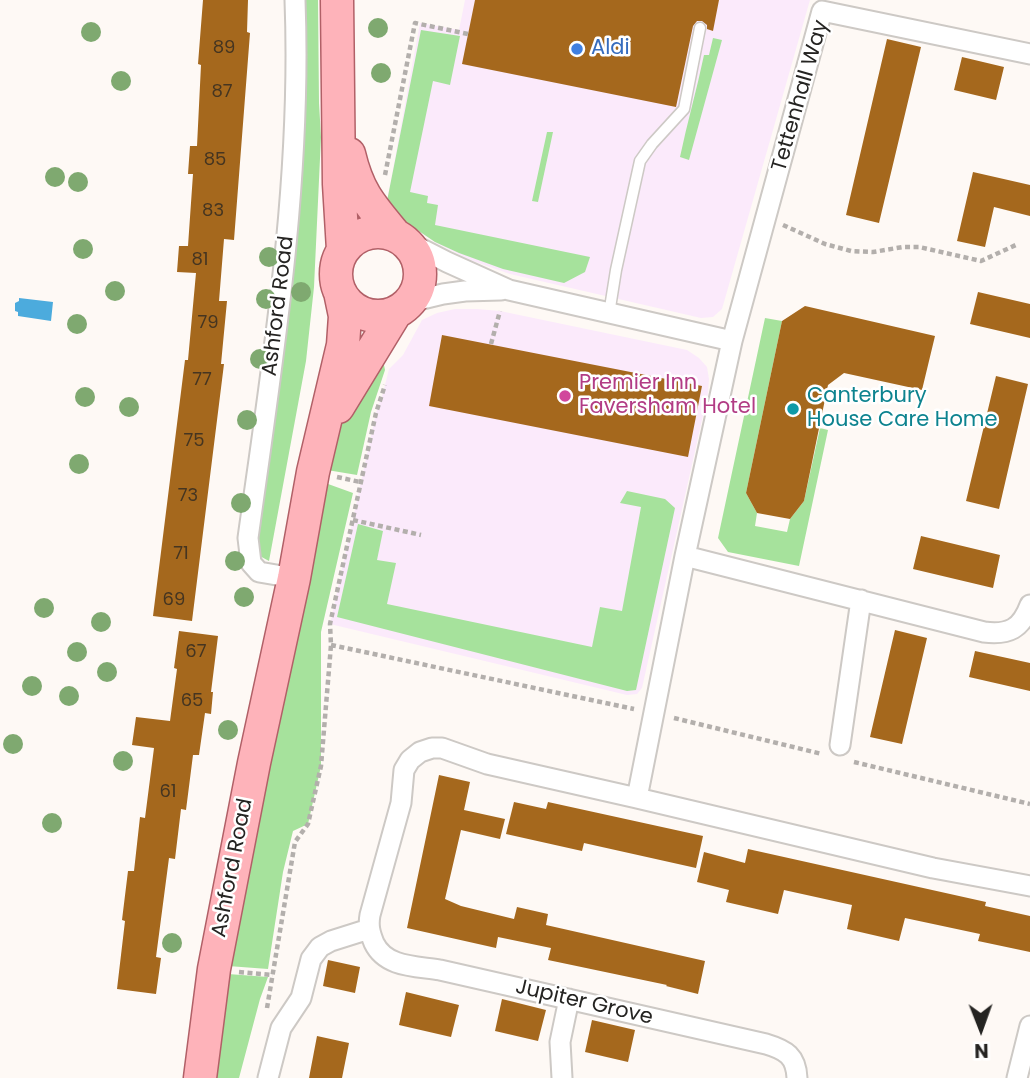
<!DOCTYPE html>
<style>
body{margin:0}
#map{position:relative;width:1030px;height:1078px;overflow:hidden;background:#fef9f5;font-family:Poppins,sans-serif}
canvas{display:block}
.north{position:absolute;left:946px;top:994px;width:70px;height:70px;-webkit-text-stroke:5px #fff;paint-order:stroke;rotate:179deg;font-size:19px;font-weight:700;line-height:28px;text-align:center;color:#252422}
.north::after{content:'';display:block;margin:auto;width:24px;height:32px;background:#252422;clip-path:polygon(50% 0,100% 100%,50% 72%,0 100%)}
</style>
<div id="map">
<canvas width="1030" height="1078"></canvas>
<div class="north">N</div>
</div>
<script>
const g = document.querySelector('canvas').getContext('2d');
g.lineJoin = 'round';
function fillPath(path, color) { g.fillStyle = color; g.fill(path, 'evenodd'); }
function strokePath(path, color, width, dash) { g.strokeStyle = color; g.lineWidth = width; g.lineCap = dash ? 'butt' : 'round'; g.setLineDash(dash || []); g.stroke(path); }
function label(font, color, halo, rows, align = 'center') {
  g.font = font + ' Poppins,sans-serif'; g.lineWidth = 5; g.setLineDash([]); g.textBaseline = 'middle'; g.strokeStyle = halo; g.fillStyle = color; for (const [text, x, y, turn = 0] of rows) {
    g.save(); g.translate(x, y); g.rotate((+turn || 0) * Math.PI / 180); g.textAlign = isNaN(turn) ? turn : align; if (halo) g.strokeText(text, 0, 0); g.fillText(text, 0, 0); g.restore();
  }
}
fillPath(new Path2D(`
 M465 0H810L722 309 713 317 701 318 510 274 470 260 436 243 407 223 387 201 420 23 459 30Z
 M455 309H477L500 311 687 350 699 358 707 367 709 379 708 393 642 688 637 694 627 695 330 624 376 413 383 393 389 369 403 355 422 320 437 313Z`), '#fbeafb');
fillPath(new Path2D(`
 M305 0H318L319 103 321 137 314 287 306 361 269 561 256 554C284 371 303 185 305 0Z
 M421 30 460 36 450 85 433 81 410 192 428 196 427 203 438 205 435 225 590 257 585 272 564 283 503 269 459 253 435 242 407 223 387 201Z
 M713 38 722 40 689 160 680 157C687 123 697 89 704 55H709Z
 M547 132H553L538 202 532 201Z
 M765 318 782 321 746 493 757 513 755 526 787 532 790 519 804 501 820 428 828 430 799 566 728 552 718 538Z
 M383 360 385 370 371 412 357 475 327 470 338 431 356 390Z
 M317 480 353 493 321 632V766L308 824 293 831 283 872 268 969 228 966Z
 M627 491 665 499 675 508 636 690 627 691 337 617 358 524 383 531 377 560 396 563 387 604 592 647 600 607 622 611 641 507 620 503Z
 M228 974 268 977 260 999 239 1078H210Z`), '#a6e29c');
fillPath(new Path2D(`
 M19 298 53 302 51 321 18 316V312L15 311V303L19 301Z`), '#4cabdd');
fillPath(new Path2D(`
 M203 0H248L247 32 250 33 234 240 224 239 219 301H227L221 364H224L192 621 153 616 185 360H188L196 273 177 272 179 246H188L193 174H188L190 146H197L201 65 198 64Z
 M475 0H719L713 31 707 29V25L702 21H697L693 26 676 107 462 64Z
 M887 39 921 47 879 223 846 215Z
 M962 57 1004 67 996 100 954 90Z
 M973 172 1030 185V216L994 207 985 247 957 241Z
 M978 292 1030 304V338L970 324Z
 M805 306 935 336 922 390 844 373 828 385 804 501 790 519 757 513 746 493 782 321Z
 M442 335 702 386 688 457 429 406Z
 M996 376 1028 384 999 509 966 501Z
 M921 536 1000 555 993 588 913 569Z
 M895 630 927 638 902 744 870 737Z
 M179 631 218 636 211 692H213L211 714 205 713 199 755H193L186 810 181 809 175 859 169 858 156 957 161 958 156 994 117 989 125 921 122 920 128 871H134L140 817 145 818 154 748 132 745 136 717 170 721 177 669 174 668Z
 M975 651 1030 663V691L969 677Z
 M439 775 470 782 464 810 505 819 500 839 461 830 445 899 461 906 514 919 517 907 548 914 546 925 705 961 698 994 666 986 667 985 548 960 551 948 498 937 496 948 407 928Z
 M514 802 546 809 548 802 703 836 696 868 584 843 582 851 506 834Z
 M748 849 986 902 985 906 1030 916V952L978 941 980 934 905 918 899 941 847 929 852 905 784 890 778 914 726 902 729 890 697 882 704 852 745 863Z
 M328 960 360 967 355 993 323 986Z
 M406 992 459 1005 451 1037 399 1025Z
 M502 999 546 1010 538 1041 495 1031Z
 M592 1020 635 1030 628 1062 585 1052Z
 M317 1036 349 1043 342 1078H309Z`), '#a5681d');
const lane = new Path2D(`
 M609 314 616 270 640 161 652 144 684 109 700 28`);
const street = new Path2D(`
 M1030 54 822 11 732 341 685 556 637 798 933 868 1030 886
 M404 240 447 262 509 290 732 341
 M410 302 443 294 465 291 501 290
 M685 556 984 632C1009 635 1021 629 1030 605
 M294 578 259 572 251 563 248 538C273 359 302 181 295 0
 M840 745 861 600
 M637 798 487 764 442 748H432L420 752 410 760 404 770 401 803 370 915C368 926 370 933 374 943 386 968 417 966 440 970L766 1044C786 1050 796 1056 797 1078
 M268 1078 281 1028 301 998 311 959 320 947 331 941 369 929
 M562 1078 560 1042 569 999
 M1017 1078 1030 1026`);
const primary = new Path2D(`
 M337 0 339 184 343 250
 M349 154C358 192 370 205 395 235
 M336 274a42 42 0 1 1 84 0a42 42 0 1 1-84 0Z
 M338 407 396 312
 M200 1078 214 969 254 763 294 578 313 472 343 345 345 316 340 292`);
strokePath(lane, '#cdc9c5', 13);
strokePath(street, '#cdc9c5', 23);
strokePath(primary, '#b16067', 35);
strokePath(new Path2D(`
 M385 175 415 23 468 34
 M783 225 825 244 851 251 873 252 903 247H919L981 261 1018 244
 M491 344 500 311
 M337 477 360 482
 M353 520 421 535
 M331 645 634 709
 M674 718 822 754
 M854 762 1030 804
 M239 972 273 975
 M267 1008 295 842 308 824 321 766 331 645 330 624 376 413 385 385`), '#b3afac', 4.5, [5, 3.5]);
strokePath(lane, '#fff', 10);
strokePath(street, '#fff', 19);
strokePath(primary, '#feb3ba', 32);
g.fillStyle = '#7fa970';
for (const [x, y] of [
 [378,28],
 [91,32],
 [381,73],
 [121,81],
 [55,177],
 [78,182],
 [83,249],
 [269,257],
 [115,291],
 [301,292],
 [266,299],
 [77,324],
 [260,359],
 [85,397],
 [129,407],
 [247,420],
 [79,464],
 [241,503],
 [235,561],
 [244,597],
 [44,608],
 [101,622],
 [77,652],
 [107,672],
 [32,686],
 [69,696],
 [228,730],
 [13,744],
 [123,761],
 [52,823],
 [172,943]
]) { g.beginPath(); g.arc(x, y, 10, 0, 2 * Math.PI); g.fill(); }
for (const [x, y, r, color] of [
 [577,49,7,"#3f7fe0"],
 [565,396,7,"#d1479c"],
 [793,409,7,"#0f9aa8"]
]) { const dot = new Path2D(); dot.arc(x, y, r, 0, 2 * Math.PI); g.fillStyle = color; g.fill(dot); strokePath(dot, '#fff', 2.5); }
label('18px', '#453521', null, [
 ["89",224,48],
 ["87",222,92],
 ["85",215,160],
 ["83",213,211],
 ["81",200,260],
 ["79",208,323],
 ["77",202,380],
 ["75",194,441],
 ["73",188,496],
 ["71",181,554],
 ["69",174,600],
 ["67",196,652],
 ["65",192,701],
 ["61",168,792]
]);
label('21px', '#366cbe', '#fff', [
 ["Aldi",591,49]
], 'left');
label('21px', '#252422', '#fff', [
 ["Tettenhall Way",801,96,-74],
 ["Ashford Road",279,306,-83],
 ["Ashford Road",233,868,-79],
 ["Jupiter Grove",584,1003,13]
]);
label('21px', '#b23c85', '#fff', [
 ["Premier Inn",579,384],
 ["Faversham Hotel",579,408]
], 'left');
label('21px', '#0d838f', '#fff', [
 ["Canterbury",807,397],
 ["House Care Home",807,421]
], 'left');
</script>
